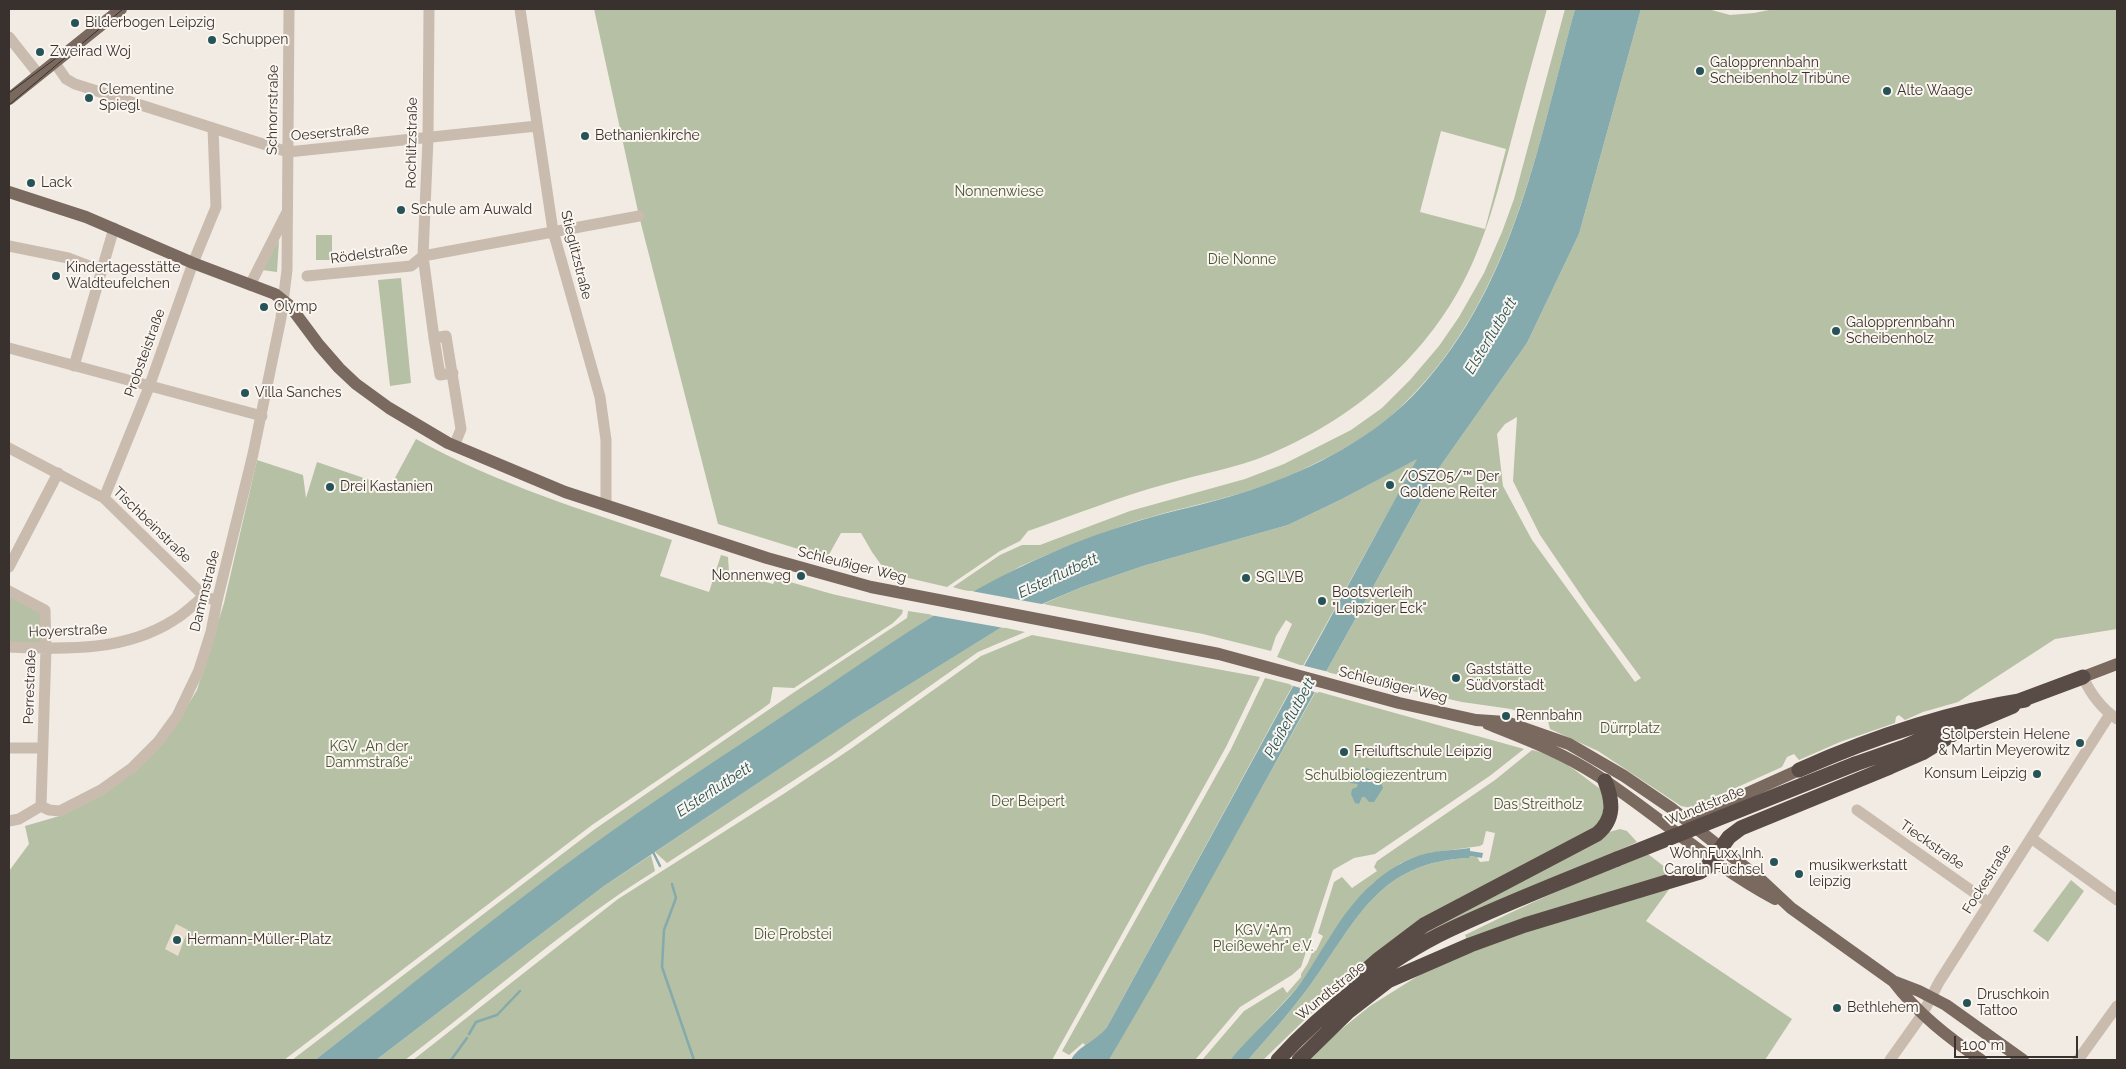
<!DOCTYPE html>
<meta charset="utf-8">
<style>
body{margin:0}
#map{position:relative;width:2126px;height:1069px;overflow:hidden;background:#f2ebe3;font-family:Raleway,sans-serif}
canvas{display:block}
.frame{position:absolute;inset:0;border:10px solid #39312d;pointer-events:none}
.scale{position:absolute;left:1954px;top:1036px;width:124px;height:22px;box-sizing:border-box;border:2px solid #39312d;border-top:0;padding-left:6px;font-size:15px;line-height:18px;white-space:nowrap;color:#39312d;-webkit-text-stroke:4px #faf5ef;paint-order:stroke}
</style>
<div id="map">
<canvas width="2126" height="1069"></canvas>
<div class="frame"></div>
<div class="scale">100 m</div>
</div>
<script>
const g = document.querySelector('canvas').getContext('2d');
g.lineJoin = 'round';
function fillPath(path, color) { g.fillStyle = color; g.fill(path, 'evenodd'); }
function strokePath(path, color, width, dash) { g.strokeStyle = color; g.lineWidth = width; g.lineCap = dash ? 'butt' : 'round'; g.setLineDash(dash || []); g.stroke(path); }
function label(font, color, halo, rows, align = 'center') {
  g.font = font + ' Raleway,sans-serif'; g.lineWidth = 4; g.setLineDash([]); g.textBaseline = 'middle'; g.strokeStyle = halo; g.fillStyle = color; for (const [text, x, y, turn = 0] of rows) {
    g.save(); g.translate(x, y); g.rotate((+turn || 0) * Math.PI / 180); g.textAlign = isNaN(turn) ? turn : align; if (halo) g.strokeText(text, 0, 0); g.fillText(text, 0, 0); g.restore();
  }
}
fillPath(new Path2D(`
 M594 9H1547C1534 56 1521 102 1509 149 1499 186 1490 222 1475 257 1437 348 1360 416 1270 454 1237 468 1200 474 1166 484 1119 497 1074 515 1028 531L1020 541 1000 551 947 587 887 573 872 552 861 533H841L827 558 718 524 639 216ZM1441 131 1506 149 1485 229 1420 212Z
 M1565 9H1575C1536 153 1509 312 1391 416 1363 441 1325 459 1291 475 1238 499 1180 506 1125 525 1090 538 1055 551 1021 566 1007 573 990 587 975 591 969 592 959 589 953 587L1000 555 1022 545H1040L1130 511 1245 479 1284 464 1351 430 1382 408 1410 380 1439 346 1459 317 1484 273 1502 232 1514 199Z
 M1641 9H1708L1730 15 1754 13 1774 9H2117V629L2055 639 1958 702 1923 712 1905 720 1899 715 1896 717 1895 723 1840 742 1799 760 1794 754 1787 757 1782 767 1691 808 1681 806 1598 751 1550 729 1548 721 1511 709 1462 702 1326 672 1439 468 1527 343 1579 234ZM1517 417 1513 481 1540 535 1589 607 1641 678 1635 682 1532 540 1503 486 1497 434 1505 424Z
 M316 235H332V260H316Z
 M279 240 277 272 262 270Z
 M401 278 411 383 390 386 378 280Z
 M416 439C497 484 585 511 672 540L660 576 709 592 721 555 728 557 729 572 773 584 776 578 832 594 903 610 902 614 893 623 794 688 773 687 770 703 762 709 592 825 284 1060H9V871L29 844 25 826 63 815 170 734 197 690 224 603 257 460 303 475 306 498 317 462 390 487Z
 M1418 458 1303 666 1277 657 1292 624 1286 620 1276 636 1271 651 1203 634 1043 604 1082 587 1143 566 1288 525 1342 499Z
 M9 591 45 610 46 648 9 647Z
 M908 611 934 615 588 848 315 1060H292L595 829 793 693 907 618Z
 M1002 627 1025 632 978 652 831 756 667 863 655 852 854 719Z
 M1032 635 1260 677 1226 747 1052 1060H413L618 899 785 793 852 748 981 656Z
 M1265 678 1293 685 1107 1027 1101 1035 1085 1045 1083 1043 1069 1055 1062 1051 1231 749Z
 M1316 691 1524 749 1491 775 1375 854 1354 858 1333 870 1301 967 1292 975 1240 1007 1195 1060H1109Z
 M1532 750C1561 755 1582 777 1605 792L1602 820 1587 833 1432 913 1351 975 1263 1060H1248C1270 1035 1292 1010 1311 984 1358 919 1378 862 1469 858V856L1477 857 1480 862 1489 861 1495 833 1486 831 1483 844 1480 846 1429 853 1413 858 1401 863 1372 884 1297 988 1230 1060H1202L1244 1011 1283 987 1287 993 1301 977V974L1308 963 1313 950 1316 951 1323 936 1318 933 1334 882 1342 877 1352 888 1377 871 1374 867 1377 861 1495 780Z
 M1620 829 1627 831 1637 842 1411 946 1415 934 1609 832Z
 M1648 854 1666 868 1668 877 1468 942 1465 935C1525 905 1585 878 1648 854Z
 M651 855 655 871C566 926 488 997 405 1060H376L604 886Z
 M2071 880 2084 891 2048 942 2033 931Z
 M1670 888 1646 921 1792 1019 1765 1060H1308L1333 1036 1370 1006 1429 969 1480 946Z`), '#b6c0a4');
fillPath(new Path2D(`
 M176 924 188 930 178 956 165 949Z`), '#e8dccc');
fillPath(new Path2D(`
 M1575 9H1641L1579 234 1527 343 1439 468 1153 984 1109 1060H1071C1079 1045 1098 1040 1107 1027L1417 459 1342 499 1288 525 1143 566 1082 587 1042 604 1002 627 854 719 604 886 376 1060H315C406 990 495 916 588 848 657 798 731 751 802 703 860 665 916 624 976 590 1026 562 1080 539 1135 522 1173 510 1213 503 1251 490 1313 469 1376 437 1420 388 1515 284 1539 140 1575 9Z
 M1367 768 1372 771 1375 778 1380 780 1383 788 1374 802H1369L1365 797H1362L1359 804 1355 803 1351 794 1352 789 1357 787 1358 784 1350 783 1352 776H1355L1361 770Z
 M1470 848V851L1483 853 1482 858 1470 856 1469 858C1378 862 1358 919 1311 984 1292 1010 1270 1035 1248 1060H1230C1251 1035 1276 1013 1297 988 1309 972 1319 953 1330 937 1353 899 1384 864 1428 853 1442 850 1456 850 1470 848Z`), '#84aaad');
fillPath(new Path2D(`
 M971 591 1047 605 1004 628 930 615Z
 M1301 665 1329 672 1318 693 1290 685Z`), '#f2ebe3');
strokePath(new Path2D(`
 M653 852 660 866
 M672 884 676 898 664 930 662 967 694 1060
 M469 1034 476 1022 497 1015 520 991
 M451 1060 467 1038`), '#84aaad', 2.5);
strokePath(new Path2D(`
 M429 9 428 138 423 256 434 338
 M520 9 553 231 600 397 606 440V506
 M9 37 39 75
 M55 63 66 79 75 84 288 152 537 126
 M9 246 68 258 102 271
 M307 276 411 266 423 256 639 216
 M250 285 286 214
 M9 348 262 416
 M74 366 114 228
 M453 373 440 375 434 338 446 336 461 429 454 446
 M9 448 104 498 204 596 217 601
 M104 498 149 387 193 263 216 207 213 128
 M9 567 58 473
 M9 591 45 610 46 648 41 806
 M9 647C66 649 124 652 174 620 185 614 194 604 204 596
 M2083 677C2091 695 2101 708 2117 719
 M9 748H43
 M41 806 49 810 60 811 101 790 132 768 158 742 177 716 199 670 211 632 217 601 253 454 281 318 287 270 289 9
 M1857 810 1989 903
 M9 821 19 819 41 806
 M2031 838 2117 900
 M1890 1060 1922 1015 1939 982 2110 714
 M2078 1060 2117 1006`), '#c9bcaf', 11);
strokePath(new Path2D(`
 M9 99 121 9
 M9 192 86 217 193 263 275 294 290 306 319 345 339 368 356 384 389 408 448 443 565 492 767 558 871 587 1219 654 1399 703 1476 720 1506 722 1569 744 1624 776 1671 808 1760 879 1791 908 1893 981 1919 991 1946 1005 2023 1060
 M2083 677 2117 664
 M1488 724C1526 739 1563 753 1598 776 1658 815 1711 865 1775 899
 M1685 819 1701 814 1799 770
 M1893 981C1918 1014 1948 1037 1981 1060`), '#79695f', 12);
strokePath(new Path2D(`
 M2016 702 2083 677
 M1951 732 2013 706
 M1906 746 1955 724
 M1855 764 1915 743
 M1799 770C1871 738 1947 712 2025 700
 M1721 848 1729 837 1741 828 1890 767 1922 753 1961 729
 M1355 980 1379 959 1424 925 1597 834C1615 819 1613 801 1605 781
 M1385 982 1470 945 1525 925 1700 872 1706 868 1712 859
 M1278 1060C1323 1011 1388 959 1449 930 1504 904 1561 882 1617 859
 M1299 1060 1349 1011 1393 977`), '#594b45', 15);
strokePath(new Path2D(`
 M9 93 55 59
 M9 105 123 9`), '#39312d', 1);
strokePath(new Path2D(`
 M1617 859 1855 764`), '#594b45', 15);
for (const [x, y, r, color] of [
 [75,23,5,"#265357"],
 [212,40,5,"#265357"],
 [40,52,5,"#265357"],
 [1700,71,5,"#265357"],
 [1887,91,5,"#265357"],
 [89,98,5,"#265357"],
 [585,136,5,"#265357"],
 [31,183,5,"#265357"],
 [401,210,5,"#265357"],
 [56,276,5,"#265357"],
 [264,307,5,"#265357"],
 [1836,331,5,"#265357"],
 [245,393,5,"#265357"],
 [1390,485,5,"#265357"],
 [330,487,5,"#265357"],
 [801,576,5,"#265357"],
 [1246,578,5,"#265357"],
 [1322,601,5,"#265357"],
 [1456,678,5,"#265357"],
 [1506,716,5,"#265357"],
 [2080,743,5,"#265357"],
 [1344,752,5,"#265357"],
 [2037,774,5,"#265357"],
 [1774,862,5,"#265357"],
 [1799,874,5,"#265357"],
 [177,940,5,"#265357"],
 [1967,1003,5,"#265357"],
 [1837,1008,5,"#265357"]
]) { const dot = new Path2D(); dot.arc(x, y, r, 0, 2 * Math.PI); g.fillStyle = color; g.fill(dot); strokePath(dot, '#faf5ef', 2); }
label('14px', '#39312d', '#faf5ef', [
 ["Bilderbogen Leipzig",85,23],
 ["Schuppen",222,40],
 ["Zweirad Woj",50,52],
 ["Galopprennbahn",1710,63],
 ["Scheibenholz Tribüne",1710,79],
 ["Clementine",99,90],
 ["Spiegl",99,106],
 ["Alte Waage",1897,91],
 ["Bethanienkirche",595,136],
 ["Lack",41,183],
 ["Schule am Auwald",411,210],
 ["Kindertagesstätte",66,268],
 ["Waldteufelchen",66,284],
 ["Olymp",274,307],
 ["Galopprennbahn",1846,323],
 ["Scheibenholz",1846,339],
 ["Villa Sanches",255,393],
 ["/OSZO5/™ Der",1400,477],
 ["Goldene Reiter",1400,493],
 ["Drei Kastanien",340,487],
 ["Nonnenweg",791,576,"right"],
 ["SG LVB",1256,578],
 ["Bootsverleih",1332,593],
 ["\"Leipziger Eck\"",1332,609],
 ["Gaststätte",1466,670],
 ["Südvorstadt",1466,686],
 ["Rennbahn",1516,716],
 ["Stolperstein Helene",2070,735,"right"],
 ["& Martin Meyerowitz",2070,751,"right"],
 ["Freiluftschule Leipzig",1354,752],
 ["Konsum Leipzig",2027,774,"right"],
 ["WohnFuxx Inh.",1764,854,"right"],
 ["Carolin Füchsel",1764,870,"right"],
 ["musikwerkstatt",1809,866],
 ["leipzig",1809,882],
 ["Hermann-Müller-Platz",187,940],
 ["Druschkoin",1977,995],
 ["Tattoo",1977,1011],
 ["Bethlehem",1847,1008]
], 'left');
label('14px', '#39312d', '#faf5ef', [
 ["Schnorrstraße",273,110,-89],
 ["Oeserstraße",330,133,-5],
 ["Rochlitzstraße",412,143,-89],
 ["Rödelstraße",369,254,-8],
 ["Stieglitzstraße",576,255,76],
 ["Probsteistraße",145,353,-70],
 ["Tischbeinstraße",152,525,44],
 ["Schleußiger Weg",852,565,14],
 ["Dammstraße",205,591,-76],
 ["Hoyerstraße",68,631,-2],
 ["Schleußiger Weg",1393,685,14],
 ["Perrestraße",30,687,-88],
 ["Wundtstraße",1705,806,-22],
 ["Tieckstraße",1932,845,35],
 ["Fockestraße",1987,879,-58],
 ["Wundtstraße",1331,991,-39]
]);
label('14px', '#485533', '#faf5ef', [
 ["Nonnenwiese",999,192],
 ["Die Nonne",1242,260],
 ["Dürrplatz",1630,729],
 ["KGV „An der",369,747],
 ["Dammstraße“",369,763],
 ["Schulbiologiezentrum",1376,776],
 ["Der Beipert",1028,802],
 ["Das Streitholz",1538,805],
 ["KGV \"Am",1263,931],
 ["Pleißewehr\" e.V.",1263,947],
 ["Die Probstei",793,935]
]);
label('italic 15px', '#265357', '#faf5ef', [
 ["Elsterflutbett",1491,336,-59],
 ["Elsterflutbett",1058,576,-25],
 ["Pleißeflutbett",1290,718,-61],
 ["Elsterflutbett",714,790,-33]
]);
</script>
